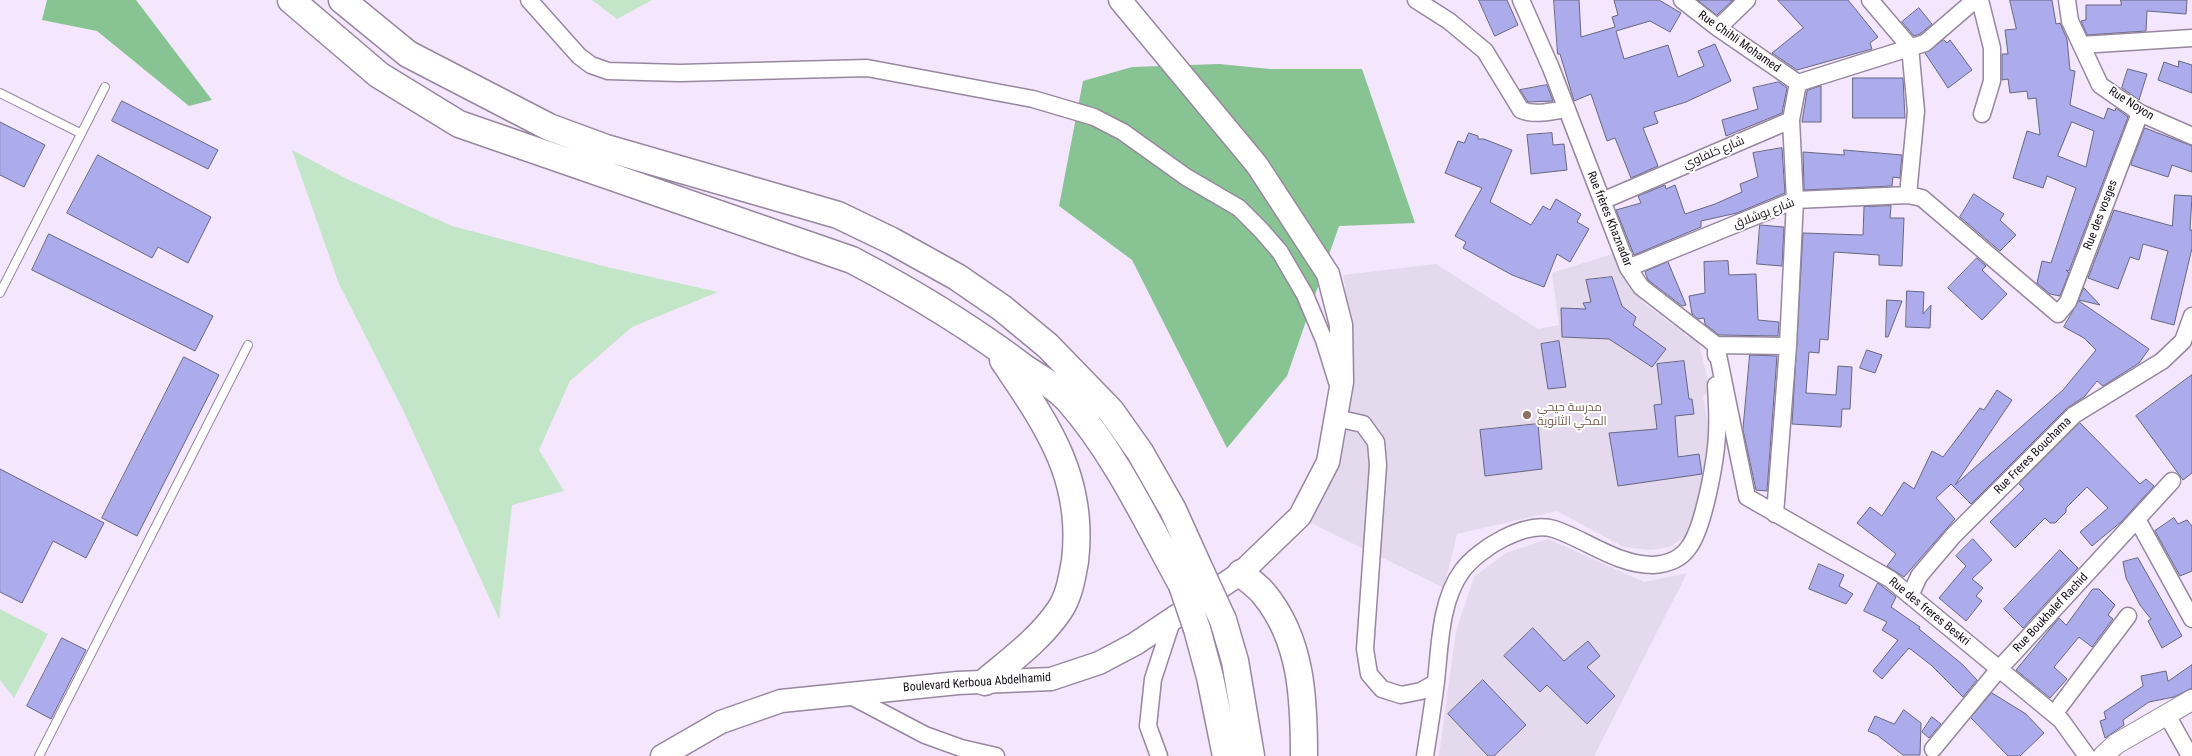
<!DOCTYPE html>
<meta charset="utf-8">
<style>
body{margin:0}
canvas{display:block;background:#f4e6fc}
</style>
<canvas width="2192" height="756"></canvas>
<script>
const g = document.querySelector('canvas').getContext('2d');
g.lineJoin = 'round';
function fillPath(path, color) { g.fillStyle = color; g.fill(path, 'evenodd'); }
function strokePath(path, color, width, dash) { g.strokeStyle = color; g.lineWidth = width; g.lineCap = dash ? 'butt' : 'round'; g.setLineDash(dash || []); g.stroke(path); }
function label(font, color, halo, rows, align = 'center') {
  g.font = font + ' "Roboto Condensed",Cairo,sans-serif'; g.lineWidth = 4; g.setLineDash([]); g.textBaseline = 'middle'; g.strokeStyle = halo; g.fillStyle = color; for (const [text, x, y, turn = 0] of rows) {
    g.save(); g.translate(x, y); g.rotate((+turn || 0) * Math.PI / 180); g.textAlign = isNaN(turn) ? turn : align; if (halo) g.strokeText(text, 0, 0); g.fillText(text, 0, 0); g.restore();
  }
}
fillPath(new Path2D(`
 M1619 252 1643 295 1641 301 1673 325 1679 326 1686 336H1697L1711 392 1703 396 1710 436 1697 517 1687 536 1669 547 1651 550 1624 547 1557 511 1457 534 1444 588 1307 521 1336 473 1346 434 1352 378 1351 323 1343 275 1436 264 1538 329 1559 325 1552 273Z
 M1548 539 1644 582 1687 573 1594 756H1439L1456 631 1474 577 1506 553Z`), '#e4d9ed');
fillPath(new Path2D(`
 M592 0H652L617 19Z
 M292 150 347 179 452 226 607 267 718 292 632 327 570 381 539 450 564 491 512 505 499 619 403 410 339 284Z
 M0 609 48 634 14 698 0 680Z`), '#c3e6c9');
fillPath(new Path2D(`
 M47 0H136L212 100 189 106 97 31 42 20Z
 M1219 64 1270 69H1362L1415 223 1339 226 1287 376 1227 448 1132 260 1059 206 1083 81 1132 67Z`), '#88c393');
const building = new Path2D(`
 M1479 0H1507L1518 25 1495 36Z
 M1554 0H1579L1581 37 1615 27 1612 17 1618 15 1614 0H1659L1681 13 1670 32 1650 21 1616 31 1624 59 1668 45 1678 77 1704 66 1698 51 1715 44 1731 81 1686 102 1654 112 1658 123 1643 128 1658 166 1631 178 1615 138 1607 141 1591 94 1574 101 1560 54H1558Z
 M1698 0H1733L1717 15Z
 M1778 0H1848L1878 37 1870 43 1872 49 1797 70 1772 53 1803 28Z
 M2010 0H2052L2056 24 2060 23 2067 39 2070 70 2075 71 2070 105 2104 119 2108 108 2115 111 2116 108 2128 117 2069 271 2066 270 2069 273 2060 296 2050 294 2037 283 2042 261 2051 263 2076 188 2047 176 2043 188 2013 178 2027 131 2040 135 2036 98 2028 99 2027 91 2010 93 2008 79 2002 80V54H2008L2005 30 2016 29ZM2072 122 2094 131 2086 167 2058 156Z
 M2121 0H2187L2186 14 2147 11 2146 31 2087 35 2081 21 2086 20V5H2121Z
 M1919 8 1932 24 1920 34 1914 36 1902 22Z
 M1944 40 1947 43 1950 40 1972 70 1948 88 1925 53Z
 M2179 61 2192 65V93L2158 80 2164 62 2178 67Z
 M2128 69 2147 74 2139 100 2122 88Z
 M1853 78H1903L1905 118H1853Z
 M1779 82 1787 88 1782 113 1726 136 1722 120 1758 109 1753 88Z
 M1547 85 1553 101 1528 102 1520 90Z
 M1821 86V122H1802L1807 91Z
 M122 101 218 150 208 169 112 121Z
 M0 122 45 145 24 187 0 175Z
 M2145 128 2192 146V172L2172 165 2168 177 2131 165Z
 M1469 133 1478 136V139H1484L1512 150 1490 202 1531 225 1543 206 1550 210 1556 199 1581 214 1577 222 1589 229 1570 262 1557 254 1544 287 1512 275 1463 248 1466 242 1455 236 1482 188 1445 173 1458 141 1464 143Z
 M1552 133 1553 145 1564 144 1567 170 1531 174 1527 135Z
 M1782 148 1785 193 1737 213 1701 221V227L1634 255 1616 210 1641 203 1638 196 1665 185 1666 189 1675 185 1685 214 1715 204 1742 192 1740 184 1758 177 1753 153Z
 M1844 150 1902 155 1900 178 1893 177 1892 186 1804 190 1803 152 1844 155Z
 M98 155 211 217 188 263 158 247 152 258 67 213Z
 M1974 194 2004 214 2000 220 2016 235 2000 251 1960 217Z
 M2175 195 2192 196 2190 230H2192V248L2174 325 2151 319 2168 251 2143 244 2139 260 2130 257 2118 289 2088 278 2114 210 2172 226Z
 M1891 206 1890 218H1904L1902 266 1879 265V255L1834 252 1828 340 1820 339 1819 353 1809 352 1806 393 1836 395 1838 366 1852 367 1850 409H1842L1841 427 1792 424 1803 233 1863 235 1864 207Z
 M1760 225 1784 227 1782 266 1757 264Z
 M49 234 213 316 195 351 32 270Z
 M1977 258 1986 266 1982 270 2007 294 1982 320 1948 288Z
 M1728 261 1729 275 1756 274 1758 320 1779 322 1778 336 1719 335 1705 324 1704 318 1698 319 1692 314 1689 296 1705 293 1704 262Z
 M1668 262 1686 305 1682 306 1648 280 1645 272Z
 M1612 277 1622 306 1636 317 1633 325 1666 349 1652 367 1609 339 1562 337 1561 308 1586 309 1583 303 1591 302 1586 280Z
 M2084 288 2100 305 2079 300Z
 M1907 291 1924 292 1923 314 1931 305 1930 328 1906 327Z
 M1887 300 1902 301 1888 337H1886Z
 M2079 301 2149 349 2139 363 2103 386 2097 381 2084 397 2067 408 1971 504 1951 484 1936 498 1955 519 1904 577 1887 566 1896 554 1857 523 1870 507 1882 516 1904 482 1914 489 1932 451 1943 457 1980 408 1984 410 1997 390 2012 400 1955 485 2063 390 2096 350 2084 338 2064 327Z
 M1559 341 1566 387 1548 389 1541 344Z
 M1867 350 1882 355 1875 373 1860 368Z
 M1750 355 1777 356 1767 491 1756 490 1743 430Z
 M184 357 219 375 137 536 102 518Z
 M1684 361 1689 399H1692L1694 414 1675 416 1678 457 1699 454 1702 474 1618 486 1609 433 1657 429 1654 405 1662 404 1657 364Z
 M2192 375V473L2183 480 2136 416Z
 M2080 423 2140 484 2146 479 2154 486 2121 522 2092 546 2080 532 2108 508 2087 487 2066 508V512L2055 523H2050L2045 518 2015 548 1990 522 2024 489 2019 484Z
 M1538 424 1542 469 1485 476 1480 430Z
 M0 469 104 523 86 558 53 541 22 603 0 592Z
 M2174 518 2178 524 2187 520 2192 526V571L2180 576 2155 531Z
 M1973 539 1992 560 1972 579 1983 588 1976 596 1982 601 1966 621 1939 598 1966 566 1956 556Z
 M2060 550 2078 568 2023 628 2004 609Z
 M2138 558 2182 636 2162 648 2148 621 2151 619 2140 605 2126 578 2123 562Z
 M1819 564 1844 575 1839 586 1853 594 1846 604 1809 589Z
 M1878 583 1896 597 1891 607 1920 627 1919 629 1962 664 1977 680 1963 697 1931 665 1909 648 1882 679 1873 671 1898 640 1882 630 1887 622 1864 611Z
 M2093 589H2099L2115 605 2108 615 2113 619 2092 647 2079 637 2054 667 2067 679 2050 698 2016 670 2059 618 2066 625Z
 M1533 628 1564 661 1588 641 1600 656 1587 667 1615 696 1587 724 1547 685 1540 692 1504 656Z
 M62 638 86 650 51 719 27 706Z
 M2192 665V688L2174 697 2149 702 2123 720 2124 725 2105 738 2100 721 2106 719 2104 712 2143 686 2141 676 2166 671 2168 681Z
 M1483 680 1526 725 1494 756H1488L1448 714Z
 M1992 693 2026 714 2044 733 2020 756H2008L1971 718Z
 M1904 710 1921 723 1920 755H1903L1877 735 1868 731 1875 716 1894 724Z
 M1932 717 1941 724 1929 738 1922 732Z`);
fillPath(building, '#acabeb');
strokePath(building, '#676782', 1);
const service = new Path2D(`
 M0 93 80 133
 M0 293 105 87
 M39 756 248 345`);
const minor = new Path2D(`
 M529 0 579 56 591 65 608 71 680 73 867 68 1033 99 1094 117 1123 132 1186 177 1239 208 1261 230 1280 252 1305 295 1324 340 1337 382
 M1416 0 1449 21 1485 51 1521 110C1536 116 1551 111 1567 109
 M1521 0 1551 68 1628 268 1641 287 1716 345 1747 497 1890 579 2061 720 2087 756
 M1682 0 1718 28 1798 83
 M1870 0 1910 47 1916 111 1908 195
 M1980 0 1992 48V81L1982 114
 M2067 0 2070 21 2100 85 2140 113 2192 136
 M1718 28 1747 0
 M2081 45 2192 38
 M1798 83 1925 43 1975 0
 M1602 201 1791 120 1798 83
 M1628 268 1795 200 1908 195 1922 198 2058 314 2068 302 2140 113
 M1716 355V345L1788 346
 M1336 418 1363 424 1376 442 1378 465 1365 649 1369 674 1382 689 1401 695 1421 691 1435 683
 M1775 514 1788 346 1795 200 1791 120
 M2137 519 2192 619
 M1910 596 1919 576 1953 536 2074 415 2162 361 2183 341 2192 316
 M847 694 925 735 961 748 996 756
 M2054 714 2128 616
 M2167 715 2190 756
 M1933 749 1999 669 2172 481
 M1159 756 1148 726 1153 679 1172 621
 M1425 756C1429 731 1433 706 1436 681 1440 646 1440 601 1462 571 1478 549 1525 520 1554 529 1587 540 1617 565 1653 565 1668 564 1681 559 1689 547 1704 527 1716 459 1717 434 1718 418 1717 401 1716 385`);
const tertiary = new Path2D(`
 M2103 756 2116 744 2192 700`);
const secondary = new Path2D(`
 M662 756 721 722 781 701 958 683 1051 679 1099 663 1135 644 1241 573 1300 516 1328 462 1342 382 1341 325 1328 274 1257 165 1120 0`);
const trunk = new Path2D(`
 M291 0 379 75 459 124 852 260C913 292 971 327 1026 369 1040 378 1058 388 1069 401 1115 453 1148 524 1182 585
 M342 0 408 54 549 127 606 148 838 215 892 241 957 277 1002 308 1048 346 1111 411 1140 452 1173 510 1201 572
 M1241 573C1248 580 1258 586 1264 594 1302 640 1304 699 1304 756
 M1223 620 1235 661 1251 756
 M1197 629 1210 677 1226 756
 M985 682C1011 660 1040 639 1059 611 1069 597 1072 578 1075 561 1085 478 1047 425 1003 360`);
strokePath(service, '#9787a0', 10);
strokePath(minor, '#9787a0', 19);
strokePath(tertiary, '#9787a0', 22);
strokePath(secondary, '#9787a0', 25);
strokePath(trunk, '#9787a0', 29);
strokePath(service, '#fff', 8);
strokePath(minor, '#fff', 16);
strokePath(tertiary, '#fff', 20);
strokePath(secondary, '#fff', 22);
strokePath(trunk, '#fff', 26);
const trunkBridge = new Path2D(`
 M1201 572 1223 620
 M1182 585 1197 629`);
strokePath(trunkBridge, '#9787a0', 29, []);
strokePath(trunkBridge, '#fff', 26);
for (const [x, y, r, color] of [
 [1527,415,5,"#8d6e63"]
]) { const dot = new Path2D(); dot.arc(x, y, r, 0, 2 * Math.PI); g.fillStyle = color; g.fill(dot); strokePath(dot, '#fff', 2); }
label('12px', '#150f18', '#fff', [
 ["Rue Chihli Mohamed",1739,42,35],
 ["Rue Noyon",2131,104,32],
 ["شارع خلفاوي",1714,153,-23],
 ["شارع بوشلاق",1764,214,-21],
 ["Rue des vosges",2101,215,-69],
 ["Rue frères Khaznadar",1609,219,68],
 ["Rue Freres Bouchama",2033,456,-45],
 ["Rue des freres Beskri",1929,612,39],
 ["Rue Boukhalef Rachid",2051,613,-47],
 ["Boulevard Kerboua Abdelhamid",977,683,-4]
]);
label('12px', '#785e54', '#fff', [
 ["مدرسة حيحي",1537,408],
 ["المكي الثانوية",1537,422]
], 'left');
</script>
